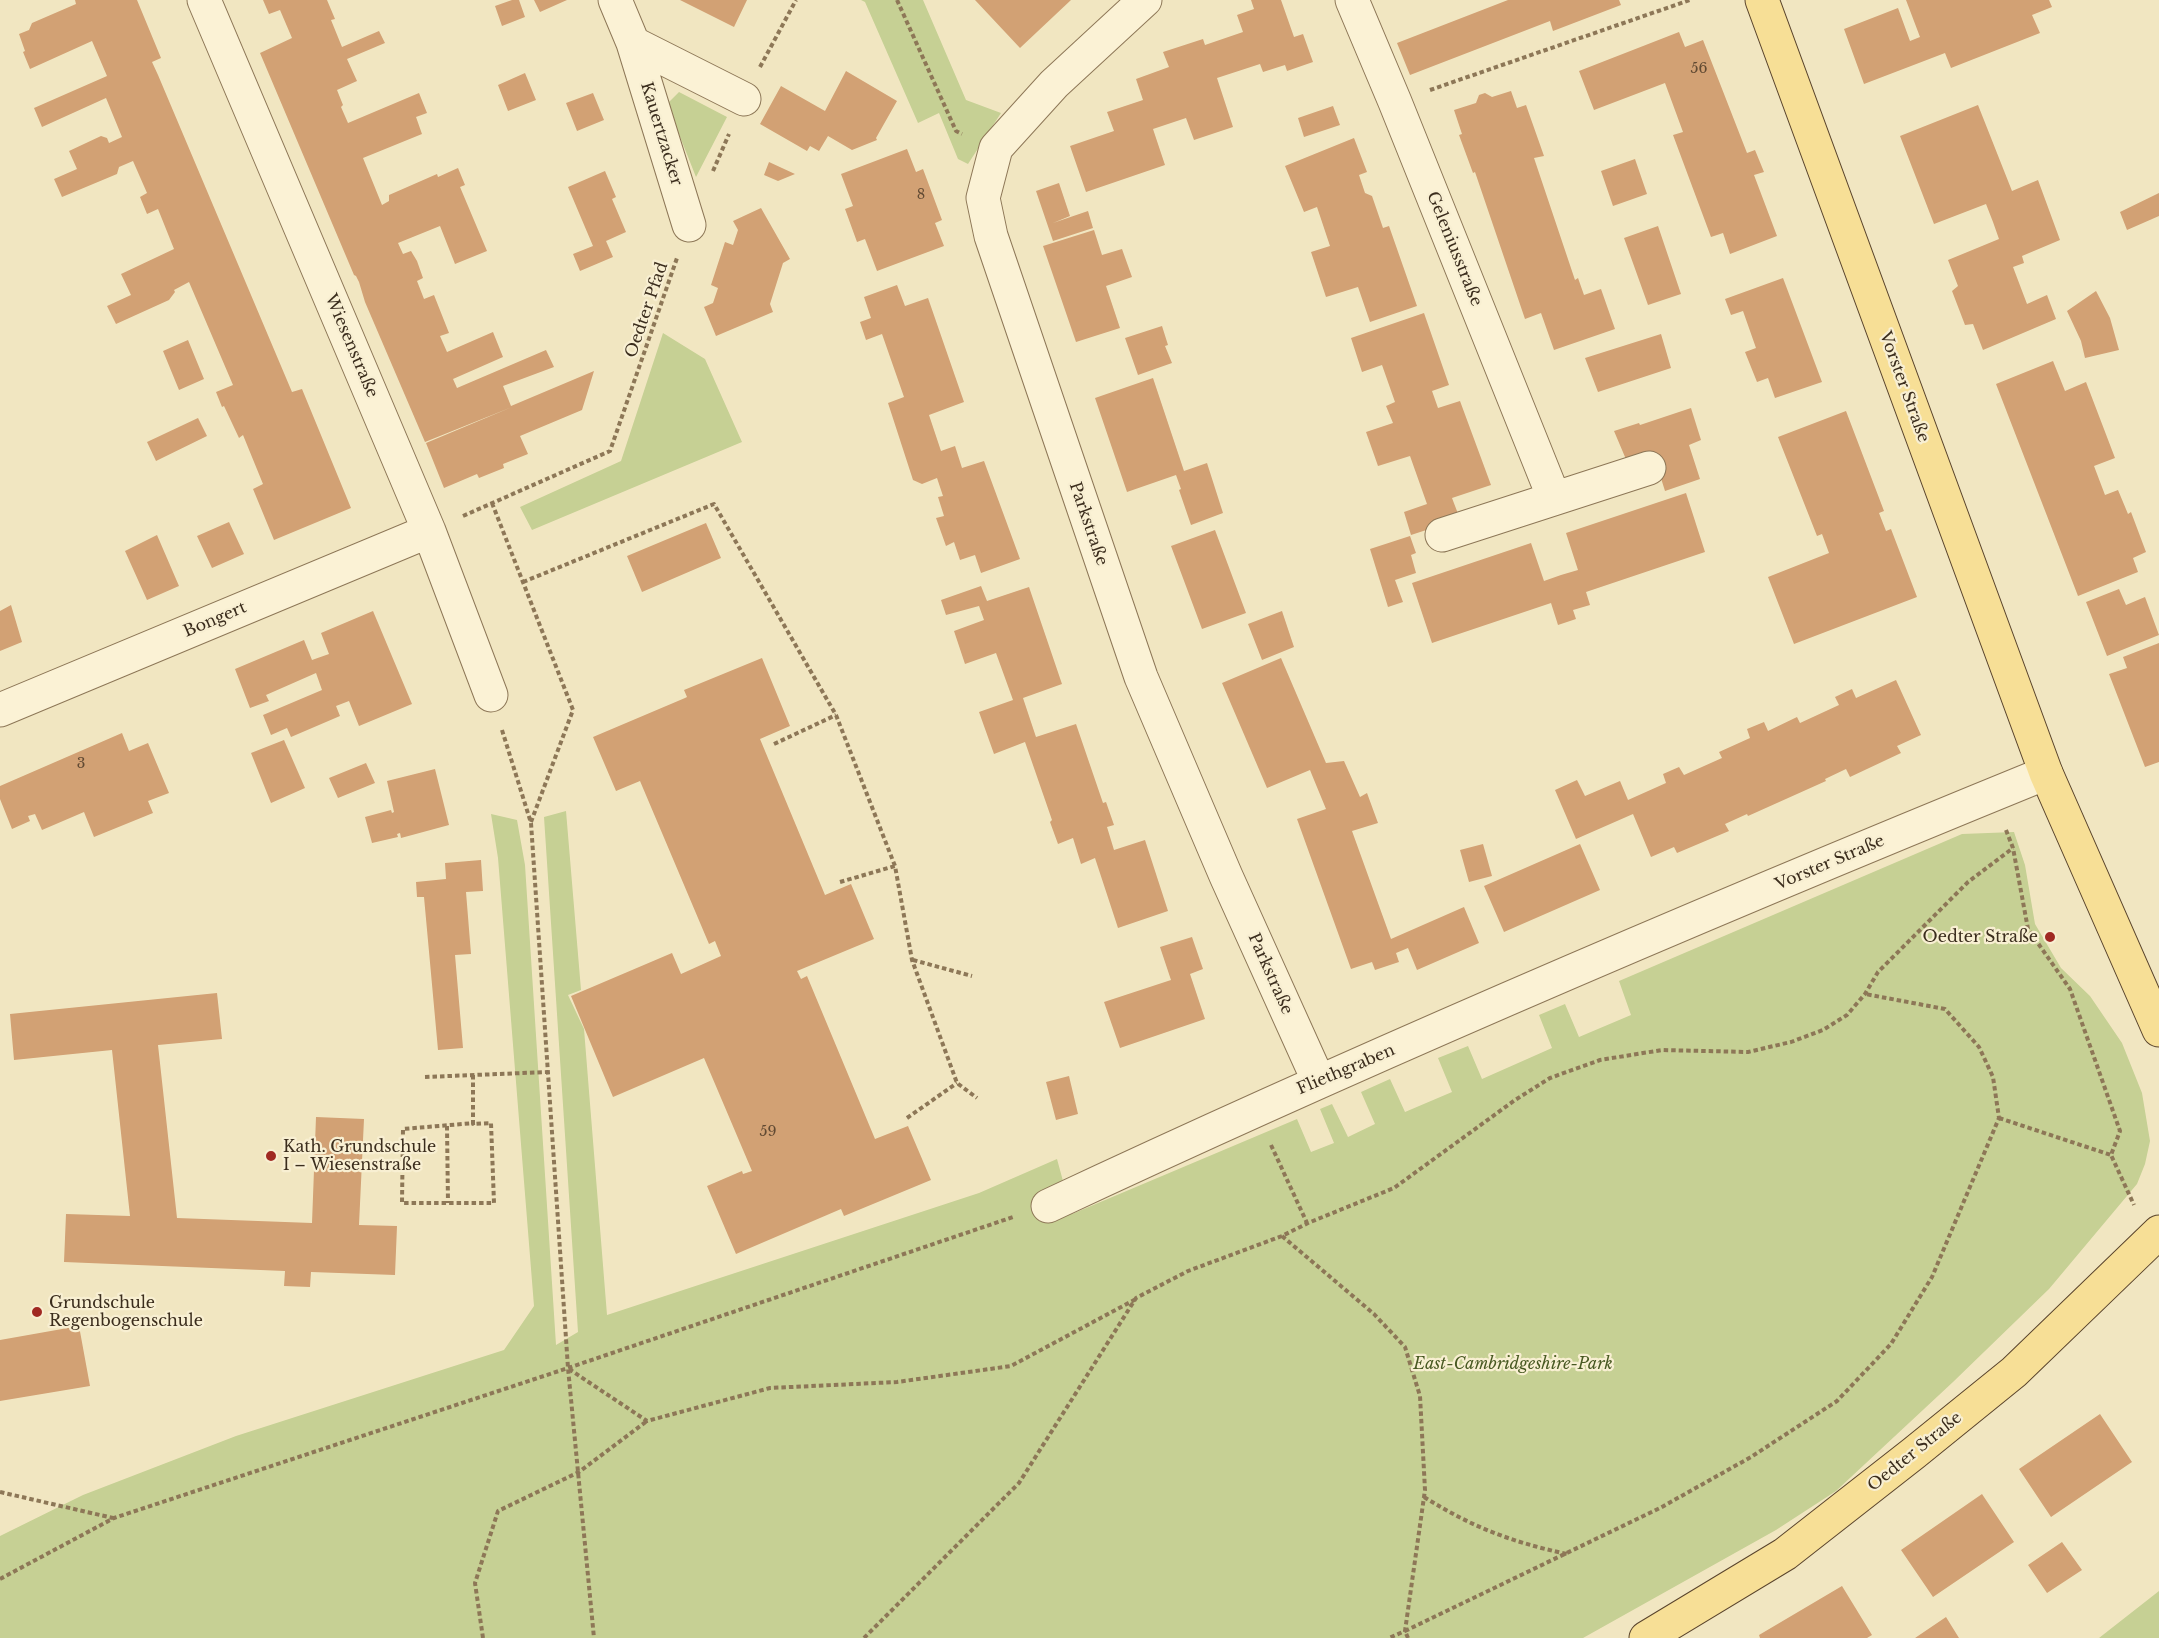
<!DOCTYPE html>
<meta charset="utf-8">
<style>
body{margin:0}
canvas{display:block;background:#f1e6c1}
</style>
<canvas width="2159" height="1638"></canvas>
<script>
const g = document.querySelector('canvas').getContext('2d');
g.lineJoin = 'round';
function fillPath(path, color) { g.fillStyle = color; g.fill(path, 'evenodd'); }
function strokePath(path, color, width, dash) { g.strokeStyle = color; g.lineWidth = width; g.lineCap = dash ? 'butt' : 'round'; g.setLineDash(dash || []); g.stroke(path); }
function label(font, color, halo, rows, align = 'center') {
  g.font = font + ' "Libre Baskerville",serif'; g.lineWidth = 4.5; g.setLineDash([]); g.textBaseline = 'middle'; g.strokeStyle = halo; g.fillStyle = color; for (const [text, x, y, turn = 0] of rows) {
    g.save(); g.translate(x, y); g.rotate((+turn || 0) * Math.PI / 180); g.textAlign = isNaN(turn) ? turn : align; if (halo) g.strokeText(text, 0, 0); g.fillText(text, 0, 0); g.restore();
  }
}
fillPath(new Path2D(`
 M861 0H923L966 100 1001 113 968 164 958 159 939 113 918 123 865 2Z
 M679 92 727 117 696 177 667 104Z
 M663 333 705 359 742 442 532 530 520 507 621 461Z
 M566 811 581 990 568 995 584 1029 607 1315 979 1193 1057 1159 1072 1214 1297 1119 1311 1152 1334 1143 1320 1109 1332 1104 1348 1137 1375 1124 1361 1092 1390 1079 1405 1112 1452 1092 1438 1058 1468 1046 1482 1079 1552 1048 1539 1015 1565 1004 1579 1037 1631 1015 1619 981 1962 834 2014 832 2025 865 2035 924 2061 968 2090 996 2122 1043 2142 1093 2150 1141 2145 1164 2137 1184 2049 1289 1953 1382 1836 1491 1776 1530 1583 1638H0V1536L83 1495 236 1436 504 1350 534 1306 498 858 491 814 517 820 525 865 556 1345 578 1332 544 817Z
 M2159 1591V1638H2099Z`), '#c6d094');
fillPath(new Path2D(`
 M75 0H137L161 58 152 62 158 75 292 392 302 389 351 508 274 540 253 489 263 484 243 435 239 438 224 406 222 407 216 392 233 385 189 282 174 290 175 292 169 300 116 324 107 306 131 295 121 274 174 249 158 209 147 214 140 197 147 193 133 161 119 167 117 174 62 197 54 179 77 169 69 151 101 136 107 138 109 143 122 137 106 98 42 127 34 108 107 76 92 41 30 69 23 52 25 51 19 34 29 30 32 23 76 4Z
 M263 0H327L335 19 331 20 342 47 379 31 385 43 347 59 357 81 337 90 343 105 341 107 348 123 419 93 427 113 416 117 422 134 363 158 382 205 389 201V195L437 174 438 177 458 168 465 185 460 187 487 251 455 264 440 226 398 243 403 254 411 251 417 261 423 278 417 281 424 299 434 295 449 333 440 336 447 352 493 332 503 357 453 379 457 388 546 350 554 367 503 386 511 406 594 371 582 410 520 436 528 454 503 464 504 468 479 478 477 474 444 488 426 443 512 407 425 442 365 302 359 282 356 276 354 275 260 53 292 38 280 10 269 14Z
 M512 0H519L525 17 502 26 495 6Z
 M534 0H567L540 12Z
 M680 0H747L734 27Z
 M975 0H1071L1020 48Z
 M1251 0H1281L1294 37 1303 34 1313 62 1287 71 1285 65 1263 72 1260 64 1217 78 1233 127 1194 140 1186 118 1153 129 1165 165 1086 192 1070 146 1114 131 1107 112 1143 100 1136 79 1169 67 1163 52 1203 39 1205 45 1243 32 1237 15 1254 9Z
 M1508 0H1619L1621 5 1553 31 1550 21 1410 75 1397 43Z
 M1906 0H2049L2052 7 2032 15 2040 33 1951 68 1945 53 1864 84 1844 29 1898 8 1910 41 1920 37Z
 M1679 32 1685 47 1703 40 1747 153 1755 150 1764 172 1754 175 1777 236 1730 254 1723 233 1711 237 1673 135 1683 132 1665 83 1594 110 1579 71Z
 M846 71 897 101 876 138 877 140 852 150 828 136 819 151 810 146 807 151 760 124 781 86 825 111Z
 M525 73 536 100 508 111 498 85Z
 M1511 91 1517 108 1526 105 1544 156 1534 158 1575 280 1578 278 1584 295 1601 289 1615 329 1554 350 1541 313 1525 319 1475 172 1473 173 1459 135 1462 134 1454 110 1476 103 1479 95 1485 93 1492 97Z
 M593 93 604 120 577 131 566 103Z
 M1978 105 2012 191 2038 180 2060 240 2022 256 2024 263 2013 267 2027 304 2047 295 2056 319 1983 350 1973 324 1965 325 1952 291 1958 286 1948 260 1999 239 1993 222 1986 204 1934 224 1900 136Z
 M1333 106 1340 125 1304 137 1298 118Z
 M1354 138 1367 172 1359 175 1365 193 1372 196 1383 228 1389 226 1417 306 1370 322 1358 287 1326 297 1311 252 1330 246 1317 207 1304 212 1285 166Z
 M907 149 916 172 923 169 942 220 935 223 944 246 877 271 865 239 857 242 845 209 853 206 841 174Z
 M1635 159 1647 194 1613 206 1601 171Z
 M769 162 795 174 778 181 764 175Z
 M605 171 616 197 612 199 626 232 606 241 613 257 580 271 573 254 593 246 568 187Z
 M1059 183 1070 216 1053 223 1088 211 1093 228 1053 241 1036 191Z
 M2159 193V216L2127 230 2120 212Z
 M761 208 790 259 783 263 770 304 773 312 716 336 704 307 713 303 718 288 711 285 725 242 733 245 738 230 733 221Z
 M1658 226 1681 294 1648 305 1624 238Z
 M1094 230 1102 255 1122 249 1132 277 1106 286 1120 328 1076 342 1043 246Z
 M1783 278 1822 382 1775 398 1768 378 1757 382 1745 352 1756 348 1743 311 1731 315 1725 299Z
 M897 285 905 306 928 298 964 402 929 415 941 451 955 446 962 468 984 461 1020 559 981 573 975 555 960 560 954 542 946 546 936 518 944 516 938 497 943 496 937 478 922 484 913 480 888 403 904 397 882 334 866 340 860 322 871 318 864 297Z
 M2096 291 2110 318 2119 350 2085 358 2081 341 2067 311Z
 M1424 313 1449 385 1432 391 1438 408 1460 401 1491 485 1452 498 1460 519 1411 535 1404 512 1427 504 1410 456 1378 466 1366 432 1393 423 1386 406 1395 402 1382 365 1362 372 1351 338Z
 M1162 326 1168 345 1165 346 1172 363 1138 375 1125 338Z
 M1661 334 1671 368 1598 392 1585 358Z
 M188 340 204 379 179 390 163 351Z
 M2053 361 2065 391 2086 382 2115 458 2094 466 2105 495 2118 490 2128 514 2131 512 2146 552 2133 558 2138 572 2078 596 1996 384Z
 M1153 378 1184 471 1207 463 1223 513 1191 525 1179 490 1181 489 1176 475 1127 492 1095 398Z
 M1691 408 1701 440 1689 445 1700 479 1665 491 1654 456 1628 464 1614 431 1639 423 1640 425Z
 M1846 411 1884 511 1879 513 1886 531 1891 529 1917 597 1794 644 1768 577 1829 553 1822 534 1817 536 1778 437Z
 M198 418 207 436 156 461 147 442Z
 M1686 493 1705 552 1586 592 1590 605 1573 610 1576 619 1558 625 1551 603 1432 643 1412 583 1531 543 1544 581 1561 575 1578 570 1566 533Z
 M229 522 244 554 212 568 197 536Z
 M706 523 721 558 642 592 627 556Z
 M1215 530 1246 613 1202 629 1171 546Z
 M157 535 179 586 147 600 125 551Z
 M1410 536 1416 553 1411 555 1416 573 1395 580 1403 602 1388 607 1370 549Z
 M981 586 987 601 1029 587 1062 684 1023 698 1036 737 1076 724 1103 803 1106 802 1114 825 1107 827 1114 850 1145 840 1168 911 1118 928 1095 858 1081 864 1073 838 1058 844 1050 822 1052 820 1025 742 994 754 979 712 1013 700 996 653 965 664 954 631 984 620 979 606 946 615 941 600Z
 M2119 589 2126 605 2145 597 2159 635 2107 656 2086 602Z
 M11 605 22 642 0 651V611Z
 M373 611 412 704 359 726 349 701 336 706 340 716 291 737 287 728 271 735 263 715 322 690 316 673 266 695 269 701 250 708 235 669 304 640 312 660 329 654 321 633Z
 M1282 611 1294 647 1262 660 1248 624Z
 M2159 643V762L2145 767 2109 674 2127 668 2123 657Z
 M762 658 790 726 760 739 825 895 851 884 874 939 797 971 801 979 807 976 875 1139 908 1126 931 1180 844 1216 841 1209 736 1254 707 1186 742 1171 743 1174 752 1171 704 1058 613 1097 571 996 672 953 681 974 721 956 715 941 709 944 640 781 616 791 593 737 685 698 687 697 684 690Z
 M1281 658 1326 763 1344 761 1360 797 1367 793 1378 823 1352 831 1391 939 1464 907 1479 943 1417 970 1408 948 1396 953 1399 962 1375 970 1372 962 1351 969 1297 819 1326 809 1312 775 1310 770 1267 788 1222 683Z
 M1896 680 1921 735 1897 746 1901 753 1850 777 1846 769 1825 779 1826 781 1748 816 1747 814 1725 824 1729 831 1677 853 1674 847 1651 857 1633 814 1576 839 1555 790 1577 780 1585 796 1620 781 1628 800 1666 783 1663 774 1679 767 1684 775 1722 758 1719 752 1750 738 1747 729 1764 722 1768 731 1797 717 1800 723 1839 705 1835 697 1852 689 1856 698Z
 M122 733 129 751 148 743 169 793 148 801 153 813 94 837 84 812 42 830 35 814 28 816 30 821 12 829 0 799V786Z
 M284 740 305 788 271 803 251 753Z
 M366 763 375 783 338 798 329 778Z
 M435 769 449 825 401 838 400 833 397 834 398 837 372 843 365 817 391 810 392 813 394 812 387 781Z
 M1483 844 1492 876 1469 882 1460 850Z
 M1580 844 1600 890 1504 932 1484 886Z
 M481 860 483 891 466 892 471 954 455 955 463 1048 438 1050 424 897H417L416 882 446 879 445 863Z
 M1192 937 1203 969 1190 974 1205 1019 1120 1048 1104 1002 1171 980 1160 947Z
 M217 993 222 1039 158 1045 177 1218 312 1223 316 1117 364 1119 359 1225 397 1226 395 1275 311 1272 310 1287 284 1286 285 1271 64 1262 66 1214 130 1216 112 1050 14 1060 10 1014Z
 M1069 1076 1078 1114 1056 1120 1046 1082Z
 M79 1326 90 1386 0 1401V1340Z
 M2100 1414 2132 1462 2051 1517 2019 1469Z
 M1982 1494 2014 1542 1933 1597 1901 1550Z
 M2062 1542 2082 1570 2047 1593 2028 1565Z
 M1842 1586 1872 1635 1867 1638H1760L1759 1635Z
 M1946 1617 1959 1638H1915Z`), '#d2a174');
const minor = new Path2D(`
 M204 0 429 531 491 695
 M615 0 633 43 689 225
 M1145 0 1054 84 996 148 983 198 991 236 1141 677 1226 876 1319 1082
 M1352 0 1395 102 1554 498
 M633 43 744 99
 M1442 535 1649 468
 M0 710 429 531
 M1048 1206C1376 1052 1710 910 2046 773`);
const major = new Path2D(`
 M1762 0 2046 773 2159 1030
 M1646 1638 1785 1554 1914 1453 2014 1372 2159 1232`);
strokePath(minor, '#8d7757', 35);
strokePath(major, '#5a442c', 35);
strokePath(new Path2D(`
 M897 0 956 131 962 134
 M760 67 796 0
 M1430 90 1690 0
 M713 171 729 134
 M492 503 573 710 531 822
 M463 516 610 451 677 258
 M523 582 714 504 836 715 895 866 912 960 957 1083 977 1098
 M502 730 531 823 568 1368 594 1638
 M774 744 836 715
 M2006 830 2013 848 2028 929 2070 989 2120 1131 2111 1155 2134 1205
 M840 882 895 866
 M913 960 972 976
 M473 1075V1124L491 1123 494 1203H402L403 1129 475 1123
 M425 1077 548 1072
 M907 1118 957 1083
 M1999 1118 2111 1155
 M447 1126 448 1203
 M1271 1145 1307 1223
 M1282 1236 1374 1314 1405 1347 1420 1396 1425 1490 1405 1631 1389 1638
 M569 1369 647 1421 770 1388 897 1382 1011 1366 1136 1299
 M0 1492 113 1518
 M1424 1497C1472 1527 1511 1542 1567 1554
 M0 1579 114 1518 568 1368 1013 1217
 M483 1638 475 1583 498 1511 579 1472 647 1421
 M864 1638 1019 1483 1136 1298 1188 1271 1282 1236 1308 1223 1394 1188 1515 1100 1550 1078 1600 1060 1662 1050 1748 1052 1791 1042 1823 1030 1847 1015 1865 994 1878 972 1968 882 2013 848
 M1408 1638 1405 1631 1660 1508 1751 1457 1837 1401 1891 1344 1932 1277 1999 1118 1993 1077 1979 1047 1945 1009 1865 994`), '#8d7757', 4, [4.5, 3]);
strokePath(minor, '#fbf2d5', 33);
strokePath(major, '#f7df96', 33);
for (const [x, y, r, color] of [
 [2050,937,6,"#a02922"],
 [271,1156,6,"#a02922"],
 [37,1312,6,"#a02922"]
]) { const dot = new Path2D(); dot.arc(x, y, r, 0, 2 * Math.PI); g.fillStyle = color; g.fill(dot); strokePath(dot, '#f8efd2', 2); }
label('14px', '#614a33', null, [
 ["56",1699,69],
 ["8",921,195],
 ["3",81,764],
 ["59",768,1132]
]);
label('16px', '#3b2d1d', '#f8efd2', [
 ["Kauertzacker",661,134,73],
 ["Geleniusstraße",1454,249,68],
 ["Oedter Pfad",647,310,-71],
 ["Wiesenstraße",351,346,67],
 ["Vorster Straße",1904,387,70],
 ["Parkstraße",1088,524,71],
 ["Bongert",215,620,-23],
 ["Vorster Straße",1830,863,-23],
 ["Parkstraße",1270,974,66],
 ["Fliethgraben",1346,1070,-23],
 ["Oedter Straße",1915,1452,-39]
]);
label('16px', '#3b2d1d', '#f8efd2', [
 ["Oedter Straße",2038,937,"right"],
 ["Kath. Grundschule",283,1147],
 ["I – Wiesenstraße",283,1165],
 ["Grundschule",49,1303],
 ["Regenbogenschule",49,1321]
], 'left');
label('italic 16px', '#485922', '#f8efd2', [
 ["East-Cambridgeshire-Park",1513,1364]
]);
</script>
